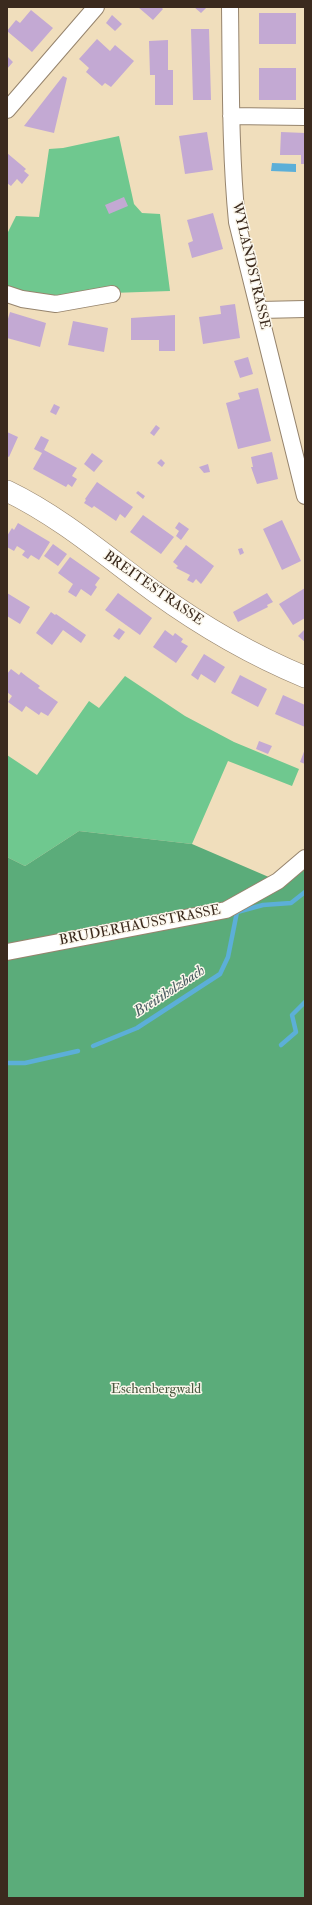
<!DOCTYPE html>
<style>
body{margin:0}
#map{position:relative;width:312px;height:1905px;overflow:hidden;background:#f0debc;font-family:"IM FELL Double Pica",serif}
canvas{display:block}
.frame{position:absolute;inset:0;border:8px solid #3b2a1e;pointer-events:none}
</style>
<div id="map">
<canvas width="312" height="1905"></canvas>
<div class="frame"></div>
</div>
<script>
const g = document.querySelector('canvas').getContext('2d');
g.lineJoin = 'round';
function fillPath(path, color) { g.fillStyle = color; g.fill(path, 'evenodd'); }
function strokePath(path, color, width, dash) { g.strokeStyle = color; g.lineWidth = width; g.lineCap = dash ? 'butt' : 'round'; g.setLineDash(dash || []); g.stroke(path); }
function label(font, color, halo, rows, align = 'center') {
  g.font = font + ' "IM FELL Double Pica",serif'; g.lineWidth = 3; g.setLineDash([]); g.textBaseline = 'middle'; g.strokeStyle = halo; g.fillStyle = color; for (const [text, x, y, turn = 0] of rows) {
    g.save(); g.translate(x, y); g.rotate((+turn || 0) * Math.PI / 180); g.textAlign = isNaN(turn) ? turn : align; if (halo) g.strokeText(text, 0, 0); g.fillText(text, 0, 0); g.restore();
  }
}
fillPath(new Path2D(`
 M119 136 134 204 142 213 160 214 170 291 112 293 56 304 7 294V234L16 216 39 217 49 149 63 148Z
 M125 676 185 716 234 742 299 769 292 786 228 761 192 844 79 831 25 866 7 857V755L37 775 89 701 99 708Z`), '#6fc88f');
fillPath(new Path2D(`
 M79 831 192 844 278 881 305 858V1898H7V857L25 866Z`), '#5bac7a');
fillPath(new Path2D(`
 M272 163 296 164V172L271 171Z`), '#5cafd8');
strokePath(new Path2D(`
 M281 1045 296 1032 292 1015 305 1002
 M93 1046 137 1028 220 974 228 957 237 912 263 905 291 903 305 892
 M7 1063H25L78 1051`), '#5cafd8', 4.5);
fillPath(new Path2D(`
 M138 7H161L163 9 153 20Z
 M194 7H207L201 13Z
 M31 10 53 28 32 52 7 31 16 20 20 23Z
 M259 13H296V44H259Z
 M112 15 122 24 115 31 106 23Z
 M191 29H209L211 100H193Z
 M97 39 110 51 115 45 134 61 111 87 105 83 102 86 86 72 89 68 79 59Z
 M168 40V70H173V105H155V75H150L149 41Z
 M7 56 13 62 7 69Z
 M259 68H296V100H259Z
 M63 76 67 78 54 133 24 126Z
 M207 132 213 170 185 174 179 136Z
 M281 132 305 133V164H301V155H280Z
 M7 153 26 169 24 171 29 175 22 184 17 179 11 186 7 183Z
 M124 197 128 206 109 214 105 205Z
 M213 213 223 249 192 258 188 243 193 241 187 220Z
 M235 304 240 338 203 344 199 317 221 314 220 306Z
 M10 312 46 323 40 347 7 338V322Z
 M175 315V351H159V340H131V318Z
 M73 321 108 328 104 352 68 345Z
 M248 357 253 374 240 378 234 361Z
 M258 388 271 441 238 449 226 403 240 399 238 393Z
 M54 404 60 407 56 415 50 412Z
 M156 425 160 428 154 436 150 433Z
 M7 432 18 437 9 457 7 456Z
 M41 436 49 440 44 450 77 468 72 476 77 479 72 487 68 484 66 487 33 469 42 453 34 449Z
 M272 452 278 479 257 484 251 467H253L251 457Z
 M92 453 103 461 94 472 84 464Z
 M161 459 165 463 162 467 157 463Z
 M208 464 210 472 204 473 199 467Z
 M97 482 133 507 125 518 120 514 116 521 94 506 92 508 84 503 86 500 85 499Z
 M138 491 145 496 143 499 136 493Z
 M143 515 174 537 161 554 130 532Z
 M282 520 301 561 282 570 263 529Z
 M179 522 189 529 181 540 176 536 179 531 175 528Z
 M18 523 50 542 39 560 31 555 28 559 22 555 25 551 17 546 14 551 7 547V536L12 528 14 530Z
 M53 544 67 554 58 566 44 556Z
 M186 545 214 566 201 584 196 579 193 583 187 580 190 575 176 568 178 566 173 562Z
 M242 548 244 553 240 555 238 549Z
 M70 557 100 578 95 585 97 587 91 596 81 589 76 597 68 592 73 584 58 573Z
 M305 588V618L293 625 279 604Z
 M7 593 30 607 20 624 7 616Z
 M118 593 152 618 140 635 105 610Z
 M267 593 273 602 267 605 268 607 238 622 233 612Z
 M51 612 55 615 56 614 86 635 81 643 63 630 52 645 36 633Z
 M119 628 125 632 119 640 113 636Z
 M305 629V642L298 636Z
 M165 630 173 636 175 633 183 639 181 642 188 646 176 663 153 647Z
 M204 654 225 667 215 683 201 674 198 680 191 675Z
 M11 669 19 675 21 672 26 676 40 686 38 688 58 702 48 716 41 712 39 715 26 706 22 712 8 702 12 696 7 692V674Z
 M240 675 267 689 258 707 231 693Z
 M283 695 305 705V727L275 714Z
 M259 741 272 746 268 754 256 749Z
 M305 749V764L300 762Z`), '#c3a9d3');
const minor = new Path2D(`
 M230 7C231 79 230 150 237 222L305 496
 M7 110 96 7
 M231 116 305 117
 M7 294 22 299 56 304 112 294
 M260 310 305 309
 M7 952 226 910 278 881 305 858`);
const major = new Path2D(`
 M7 491C61 517 107 557 155 592 202 626 252 655 305 677`);
strokePath(minor, '#96846d', 18);
strokePath(major, '#96846d', 22);
strokePath(minor, '#fff', 16);
strokePath(major, '#fff', 21);
label('14px', '#3b2a1e', '#fbf7ec', [
 ["WYLANDSTRASSE",250,266,77],
 ["BREITESTRASSE",153,589,35],
 ["BRUDERHAUSSTRASSE",140,926,-11]
]);
label('14px', '#4b5940', '#fbf7ec', [
 ["Eschenbergwald",156,1390]
]);
label('italic 15px', '#47595f', '#fbf7ec', [
 ["Breitiholzbach",170,992,-33]
]);
</script>
